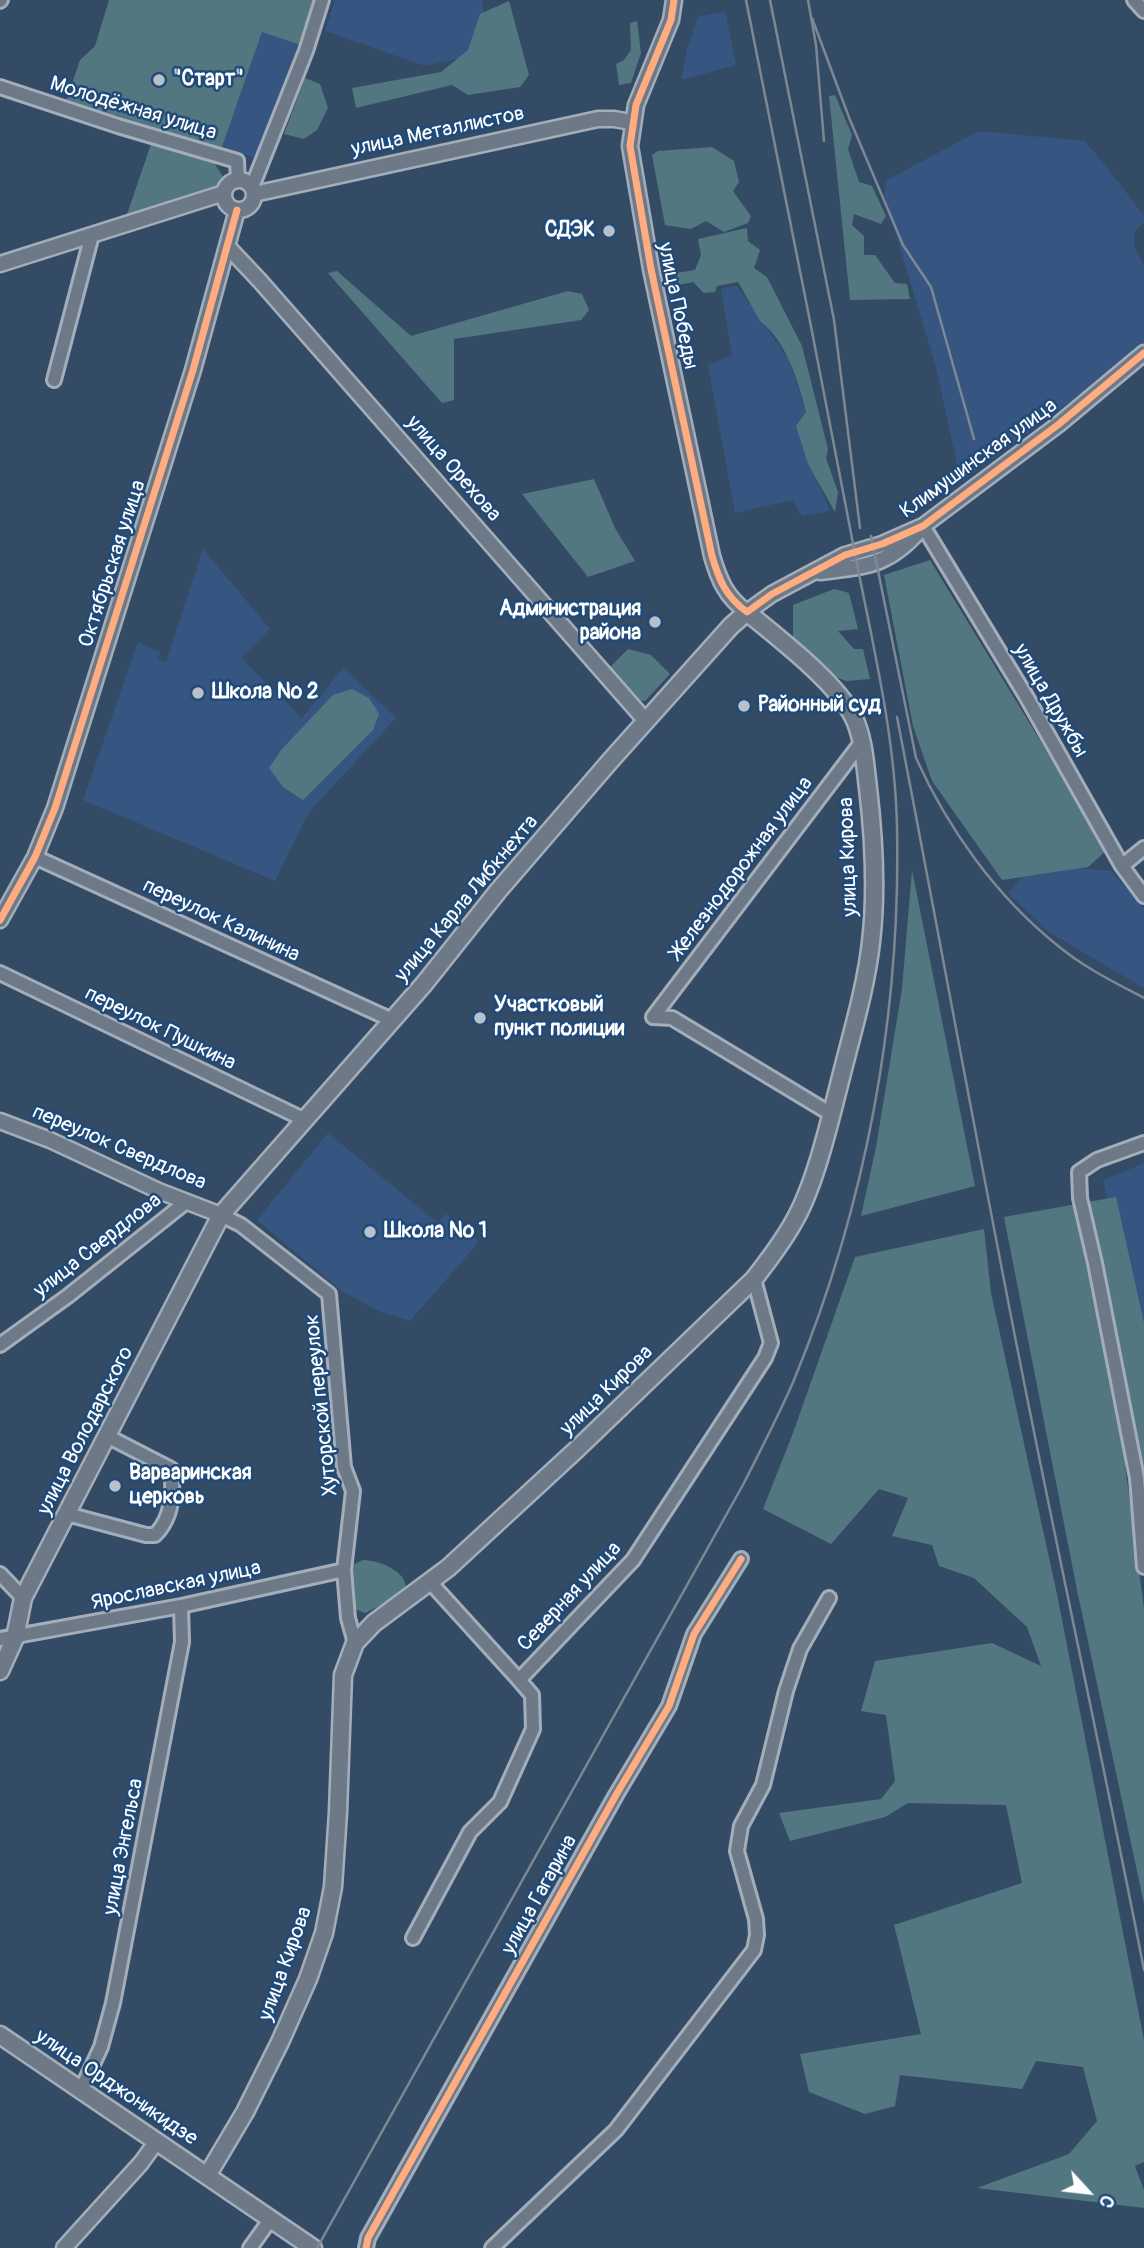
<!DOCTYPE html>
<meta charset="utf-8">
<style>
body{margin:0}
#map{position:relative;width:1144px;height:2248px;overflow:hidden;background:#344b65;font-family:Pangolin,sans-serif}
canvas{display:block}
.north{position:absolute;left:1053px;top:2157px;width:70px;height:70px;-webkit-text-stroke:5px #1f4a7a;paint-order:stroke;rotate:117deg;font-size:19px;font-weight:700;line-height:28px;text-align:center;color:#fff}
.north::after{content:'';display:block;margin:auto;width:24px;height:32px;background:#fff;clip-path:polygon(50% 0,100% 100%,50% 72%,0 100%)}
</style>
<div id="map">
<canvas width="1144" height="2248"></canvas>
<div class="north">С</div>
</div>
<script>
const g = document.querySelector('canvas').getContext('2d');
g.lineJoin = 'round';
function fillPath(path, color) { g.fillStyle = color; g.fill(path, 'evenodd'); }
function strokePath(path, color, width, dash) { g.strokeStyle = color; g.lineWidth = width; g.lineCap = dash ? 'butt' : 'round'; g.setLineDash(dash || []); g.stroke(path); }
function label(font, color, halo, rows, align = 'center') {
  g.font = font + ' Pangolin,sans-serif'; g.lineWidth = 5; g.setLineDash([]); g.textBaseline = 'middle'; g.strokeStyle = halo; g.fillStyle = color; for (const [text, x, y, turn = 0] of rows) {
    g.save(); g.translate(x, y); g.rotate((+turn || 0) * Math.PI / 180); g.textAlign = isNaN(turn) ? turn : align; if (halo) g.strokeText(text, 0, 0); g.fillText(text, 0, 0); g.restore();
  }
}
fillPath(new Path2D(`
 M335 0H482L487 32 467 62 456 59 425 66 325 31Z
 M725 11 736 65 681 80 687 49 698 17Z
 M262 32 300 45 261 160 222 147Z
 M979 131 1085 141 1117 180 1144 216V222L1134 232V245L1144 266V342L1100 380 961 482 936 367 884 195 887 180Z
 M737 286 789 360 806 412 816 477 830 511 802 516 792 500 735 513 708 365 732 355 721 289Z
 M203 549 270 629 241 658 302 718 343 668 396 718 309 812 275 881 83 800 138 642 160 652 158 660 166 662Z
 M1033 864 1111 871 1144 908V988L1049 932 1008 893Z
 M328 1133 438 1223 446 1214 479 1242 410 1321 381 1312 343 1292 257 1220Z
 M1144 1163V1362L1103 1180Z`), '#365580');
fillPath(new Path2D(`
 M109 0H314L300 45 262 32 222 147 66 101 80 60 95 46Z
 M509 1 529 75 520 87 468 95 452 85 356 108 352 88 441 72 468 50 480 14Z
 M637 21 641 53 631 83 619 85 616 64 624 60 631 50 630 23Z
 M305 78 320 84 328 108 317 130 304 139 284 134Z
 M835 95 852 135 848 149 859 182 872 186 886 216 881 224 854 214 852 225 864 236V255H875L895 283 907 284 910 299 850 300 829 96Z
 M151 144 215 164 223 177 216 193 124 223Z
 M712 147 734 161 739 182 733 191 751 216 748 223 724 232 706 221 691 229 665 225 652 155 658 151Z
 M747 228 748 241 760 250 754 268 767 277 802 346 828 449 826 458 838 492 835 512 808 464 796 426 806 412C798 381 787 342 760 321L738 282 717 286 715 292 704 293 693 282 678 285 676 273 695 270 701 255 698 239Z
 M337 271 411 336 568 291 582 294 589 310 581 320 454 339V400L442 403 328 273Z
 M594 479 615 528 635 561 588 577 522 494Z
 M930 560 1107 850 1088 867 1002 880 932 781 913 726 884 575Z
 M834 589 849 593 858 629 838 631 854 649H863L870 679 846 681 831 675 793 638V605Z
 M628 649 651 655 670 674 645 701 634 700 608 669Z
 M352 689 369 698 379 714 373 730 303 800 283 787 269 768 282 749 333 695Z
 M912 870 975 1186 861 1216 876 1147 902 989Z
 M1116 1197 1144 1323V1472L1125 1465 1144 1608V1904L1077 1590 1004 1217Z
 M984 1229 991 1293 1057 1594 1144 2040V2162L1135 2166 1144 2190V2208L977 2188 1069 2154 1097 2121 1083 2067 1036 2061 1022 2089 900 2075 895 2106 865 2114 809 2092 800 2054 921 2034 894 1925 1022 1883 1006 1805 908 1803 885 1817 790 1841 779 1813 881 1799 895 1781 886 1715 861 1711 875 1661 992 1643 1041 1666 1027 1627 974 1578 939 1566 932 1545 892 1536 908 1498 879 1489 831 1544 763 1509 793 1433 855 1257Z
 M363 1560C380 1560 415 1574 403 1595L365 1613 355 1609 348 1573 350 1566Z`), '#537780');
const minor = new Path2D(`
 M1134 0 1144 11
 M0 1 1 0
 M0 87 118 126 237 161 238 180
 M252 187 306 51 322 0
 M54 380 92 235
 M923 526 1026 696 1122 866 1144 896
 M35 857 392 1020
 M1122 866 1144 848
 M0 973 303 1119
 M653 1017 861 743
 M653 1017 672 1018 831 1114
 M1144 1143 1097 1160 1079 1172 1080 1198 1095 1263 1137 1478 1144 1567
 M221 1215 241 1225 329 1294 344 1467 353 1491 344 1570 348 1618 355 1643
 M0 1345 68 1296 186 1202
 M67 1514 146 1535H155C172 1518 174 1492 171 1469L107 1436
 M0 1574 23 1598
 M430 1582 519 1680
 M0 1639 181 1606 344 1570
 M413 1938 470 1832 500 1802 533 1729 532 1695 519 1680 633 1560 765 1358 771 1343 754 1279
 M81 2090 101 2047 113 2003 182 1642 181 1606
 M250 2248 270 2220
 M366 2248 368 2238 616 1795 669 1706 694 1634 741 1559
 M492 2248 616 2130 754 1950 757 1935 756 1919 737 1851 741 1826 763 1785 786 1691 800 1649 829 1598`);
const tertiary = new Path2D(`
 M674 0 671 20 636 105 630 146 651 269 712 556C719 580 726 597 747 612L772 594 845 555 882 544 923 526 1059 424 1144 353
 M224 195a15 15 0 1 1 30 0a15 15 0 1 1-30 0Z
 M254 194 598 119H614L631 122
 M228 247 260 281 645 720
 M0 264 224 193
 M820 572C867 566 887 567 920 530
 M0 920 35 857 55 808 193 370 237 210
 M0 1121 50 1140 159 1191 221 1215
 M64 2248 141 2163 157 2141`);
const secondary = new Path2D(`
 M0 1671 15 1638 23 1598 221 1215 424 984 498 891 611 760 731 626 747 612C778 638 835 681 853 716 864 738 865 765 868 788 874 839 877 891 871 942 866 987 852 1033 841 1077 830 1120 815 1186 793 1223 782 1243 768 1261 754 1279L576 1450 448 1568 374 1623 355 1643 343 1675 338 1812 333 1887 324 1933 308 1979 280 2042 245 2112 207 2176
 M0 2035 313 2248`);
strokePath(minor, '#a4aeba', 18);
strokePath(tertiary, '#a4aeba', 19);
strokePath(secondary, '#a4aeba', 21);
strokePath(minor, '#6d7986', 12);
strokePath(tertiary, '#6d7986', 14);
strokePath(secondary, '#6d7986', 16);
strokePath(new Path2D(`
 M770 0 834 320 860 528
 M808 0 816 45 824 141
 M812 18 850 120 903 245 931 287 974 439
 M871 536 916 758C948 829 996 896 1057 945 1083 967 1114 982 1144 998
 M897 717C942 950 984 1184 1031 1417 1068 1601 1108 1785 1144 1970
 M317 2248 744 1483C761 1449 779 1415 794 1380 866 1205 901 1016 897 827 895 728 869 630 851 533 817 355 782 178 746 0`), '#7e8895', 2.5);
strokePath(new Path2D(`
 M674 0 671 20 636 105 630 146 651 269 712 556C719 580 726 597 747 612L772 594 845 555 882 544 923 526 1059 424 1144 353
 M0 920 35 857 55 808 193 370 237 210
 M366 2248 368 2238 616 1795 669 1706 694 1634 741 1559`), '#ffac80', 7);
for (const [x, y, r, color] of [
 [159,80,7,"#b8c0c9"],
 [609,231,7,"#b8c0c9"],
 [655,622,7,"#b8c0c9"],
 [198,693,7,"#b8c0c9"],
 [744,706,7,"#b8c0c9"],
 [480,1018,7,"#b8c0c9"],
 [370,1232,7,"#b8c0c9"],
 [115,1486,7,"#b8c0c9"]
]) { const dot = new Path2D(); dot.arc(x, y, r, 0, 2 * Math.PI); g.fillStyle = color; g.fill(dot); strokePath(dot, '#1f4a7a', 2.5); }
label('bold 21px', '#fff', '#1f4a7a', [
 ["\"Старт\"",173,80],
 ["СДЭК",595,231,"right"],
 ["Администрация",641,610,"right"],
 ["района",641,634,"right"],
 ["Школа № 2",212,693],
 ["Районный суд",758,706],
 ["Участковый",494,1006],
 ["пункт полиции",494,1030],
 ["Школа № 1",384,1232],
 ["Варваринская",129,1474],
 ["церковь",129,1498]
], 'left');
label('21px', '#fff', '#1f4a7a', [
 ["Молодёжная улица",133,109,17],
 ["улица Металлистов",438,132,-12],
 ["улица Победы",677,306,78],
 ["Климушинская улица",979,459,-36],
 ["улица Орехова",453,469,49],
 ["Октябрьская улица",113,564,-72],
 ["улица Дружбы",1050,701,60],
 ["улица Кирова",849,857,-92],
 ["Железнодорожная улица",742,868,-53],
 ["улица Карла Либкнехта",467,899,-50],
 ["переулок Калинина",221,921,25],
 ["переулок Пушкина",160,1029,26],
 ["переулок Свердлова",119,1148,23],
 ["улица Свердлова",98,1246,-38],
 ["улица Кирова",607,1391,-44],
 ["Хуторской переулок",322,1405,-96],
 ["улица Володарского",86,1431,-63],
 ["Ярославская улица",176,1586,-12],
 ["Северная улица",570,1597,-47],
 ["улица Энгельса",124,1847,-79],
 ["улица Гагарина",540,1895,-61],
 ["улица Кирова",286,1964,-70],
 ["улица Орджоникидзе",116,2088,34]
]);
</script>
